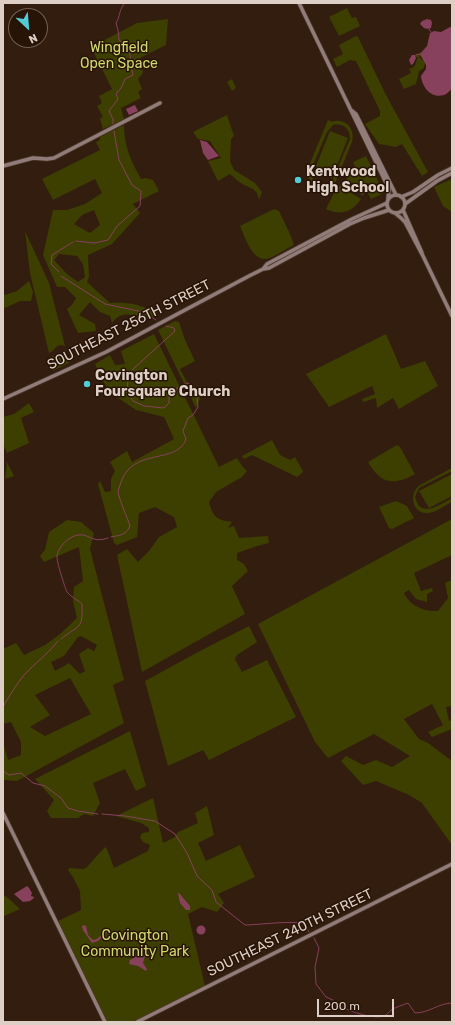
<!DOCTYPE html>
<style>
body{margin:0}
#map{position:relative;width:455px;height:1025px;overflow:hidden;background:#321d0f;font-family:Rubik,sans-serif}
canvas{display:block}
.frame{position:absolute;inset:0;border:4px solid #decfc6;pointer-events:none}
.north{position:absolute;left:8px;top:8px;width:40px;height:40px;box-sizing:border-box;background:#281406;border:1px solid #715f53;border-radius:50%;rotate:154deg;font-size:11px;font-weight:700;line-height:16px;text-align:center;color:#decfc6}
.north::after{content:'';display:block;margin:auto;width:14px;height:18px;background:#51ccd4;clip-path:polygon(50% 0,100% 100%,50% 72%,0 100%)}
.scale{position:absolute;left:317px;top:999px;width:77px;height:18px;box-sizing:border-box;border:2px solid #decfc6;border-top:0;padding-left:5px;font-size:12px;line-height:14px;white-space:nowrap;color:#decfc6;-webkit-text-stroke:3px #281406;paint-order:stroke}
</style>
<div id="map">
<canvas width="455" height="1025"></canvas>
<div class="frame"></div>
<div class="north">N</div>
<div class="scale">200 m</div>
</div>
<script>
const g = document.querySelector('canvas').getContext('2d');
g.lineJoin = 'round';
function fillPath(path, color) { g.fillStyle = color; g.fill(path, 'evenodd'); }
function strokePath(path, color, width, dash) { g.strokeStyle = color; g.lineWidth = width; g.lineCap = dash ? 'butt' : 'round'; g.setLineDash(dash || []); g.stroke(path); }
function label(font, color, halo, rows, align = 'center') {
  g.font = font + ' Rubik,sans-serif'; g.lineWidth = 3; g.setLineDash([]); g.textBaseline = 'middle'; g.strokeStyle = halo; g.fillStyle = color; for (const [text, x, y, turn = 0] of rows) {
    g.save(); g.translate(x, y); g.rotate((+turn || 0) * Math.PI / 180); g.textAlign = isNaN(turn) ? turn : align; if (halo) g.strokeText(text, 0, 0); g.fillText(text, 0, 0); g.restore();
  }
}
fillPath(new Path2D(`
 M347 8 352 18 356 17 360 26 339 36 329 17Z
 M168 19 166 45 140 58 143 73 138 79 142 89 138 92 141 98 121 108 124 119 103 129 100 118 103 117 97 106 102 103 99 96 112 89 91 47 137 23Z
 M356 36 358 37 386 95 428 172 422 176 402 144 396 147 379 144 365 124 380 116V111L356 61 350 60 337 67 333 59 343 54 339 45Z
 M421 52V56L419 57 425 62 424 68 419 71 416 84 404 89 399 79 411 73 409 69C417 67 415 63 418 57H416L415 55Z
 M232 79 236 88 232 91 227 82Z
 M227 115 234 136 231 139 230 161 234 170 255 183 262 192 259 200C257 187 250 189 241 183 237 181 234 177 230 174L218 181 208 161 221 158 210 141 198 139 193 132Z
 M328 120 331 121V122C344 117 356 128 352 142L336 181C329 188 319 190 311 182 308 179 309 177 305 175ZM333 125C343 123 350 128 350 139L333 179C327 186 319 186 313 179L311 170 327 132Z
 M124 125C124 146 131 161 141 179L145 178 153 180 159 191 133 204 140 213 112 244 88 255 89 277 87 282 110 303C131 302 138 304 157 313L149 319C143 315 141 316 134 315 124 314 119 314 112 323L110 316 100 312 90 302 79 315 95 324 96 331 78 333 67 309 72 305 76 298 65 287H57L43 255 53 210H67L85 204 102 193 95 179 53 200 42 179 100 150 96 142 100 140V137ZM94 210 100 225 90 233 74 224 82 215ZM59 254 77 256 83 264 85 277 78 282 67 274 54 260Z
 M330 131 348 138 332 178 314 171Z
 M366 156 384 193 371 199 366 189 363 196 345 181 355 166 353 162Z
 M452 179V212L443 206 434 187Z
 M338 185 361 199C353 212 340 216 326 209Z
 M274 209 279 211 290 234 294 245C287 248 273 258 266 259 251 260 245 236 240 226Z
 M25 231 49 283 65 346C55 343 57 349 49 353L30 273Z
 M29 281 33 292 31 301H20L3 309V293L5 295 17 291Z
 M175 321 179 322 185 340 195 361 180 369 190 388 199 390 200 398 196 408 158 330Z
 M154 334 219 467 237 458 242 466 247 471 242 477 216 492 209 502C213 517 217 520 232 522L228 528 234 526 239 538 268 536 269 543 257 546 237 553V560L244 564 248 571 232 586 245 614 142 672 117 555 127 549 138 562 149 551 159 537 177 527 174 517 155 507 139 513 137 537 117 545 114 543 98 484 100 481 105 492 111 491V479L115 471 110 462 127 451 132 462 174 439 164 417 136 410 108 391 95 364 110 355 115 365 125 364 121 351Z
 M386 334 401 369 425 361 438 386 399 409 393 398 377 408 376 398 363 402 362 399 375 394 372 386 329 407 306 374Z
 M65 349 69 363 53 371 49 358 57 355H63Z
 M29 403 34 412 21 418 29 443 7 453 3 444V417L14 414Z
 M272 440 280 455 290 460 295 457 303 471 302 473 297 477 252 455 244 459 242 456Z
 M397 445 400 447 415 474C393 486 381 484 368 462Z
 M7 462 14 476 5 479Z
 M452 468V471L419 488 415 497 418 505C428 515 442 503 452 498V502C445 505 437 512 429 513 412 515 408 493 420 485Z
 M452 474V496L429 508 419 491Z
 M396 501 407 506 414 518 392 529 389 528 379 507Z
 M452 519V555L414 573 421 591 432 588 433 591 427 594V602L416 599 409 590 404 593C410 606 424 612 438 611L448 598 445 583 452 580V706L446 707 449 721 452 720V729L432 737 428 732 443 725 432 704 404 719 419 739 428 743 452 761V845L422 803 409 795 376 781 363 785 341 761 346 756 363 765 376 760 392 767 410 756 374 734 328 758 315 742 258 624Z
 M67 520 81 522 94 533 90 549 124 680 113 685 124 723 17 781 4 780 3 743 8 760 21 755V742L11 722 3 724V649L16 643 24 655 45 645 60 634 77 618 73 601 74 587 83 581 79 547 44 562 40 556 45 550 49 532ZM81 636 97 645 94 651 88 648 79 654 85 671 80 674 69 663 55 671 51 662 64 656 78 637ZM70 678 91 714 45 736 30 727 50 715 35 695Z
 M249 626 257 642 237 655 235 659 242 672 267 660 296 717 209 760 203 750 168 766 145 681 198 652Z
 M130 731 146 786 136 791 125 769 93 783 100 803 93 816 84 814 78 818H51L47 811 54 800 35 779Z
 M153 798 163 843 175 837 178 832 198 823 195 813 207 806 214 835 198 843 206 861 240 845 255 877 218 894 224 903 217 912 202 907 188 914 205 986 133 1022H107L58 921 81 910 80 891 73 877 68 870 69 868 83 869 86 868 105 847 107 849 114 868 148 851 150 845 143 842 140 837 142 833 149 832V828L141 823 116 816Z
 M3 895C7 896 15 905 20 909L4 916 3 913Z`), '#3c3f00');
fillPath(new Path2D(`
 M427 19 431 20 432 23 431 28 428 29 424 28 420 24 422 21Z
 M452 26V89C449 91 447 94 444 95 431 99 422 87 421 76L426 69V65L421 56 420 54 427 46 430 33 434 31 441 32Z
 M412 55H415L416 58 413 64 411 65 409 60Z
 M135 105 138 111 129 115 126 109Z
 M200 140 207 142 219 156 208 160 203 153Z
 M27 886 29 888 32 893 31 896 34 897V898L30 901 23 902 14 894Z
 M178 893H179L190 906V910H186L180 903Z
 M83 925 86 926 88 935 93 940C100 939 103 933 106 928H108L109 930 98 941 92 943 83 930 82 927Z
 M196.5 930a4.5 4.5 0 1 1 9 0a4.5 4.5 0 1 1-9 0Z
 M141 954 145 956 143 963 147 969 146 971 138 966 129 964 130 960Z`), '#87415d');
strokePath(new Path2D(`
 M429 29 431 32
 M416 55 420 54
 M113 124V119L109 111 118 99 116 94 121 88 125 79 133 75C129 59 134 51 119 40L118 30 116 23C120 17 119 9 125 3
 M76 241 94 243 108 240 117 226 140 206 141 191 132 185 119 160 114 131
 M59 272 51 264 52 255 73 242
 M61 276 105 304 143 312 156 320
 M111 537C121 535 126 535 130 526 128 519 118 497 118 491 119 488 120 485 121 482 133 447 177 465 186 439L183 431 188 418 193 415 198 407 197 397 194 387 188 383 180 386 169 395V403L164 408 144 406 133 401 127 392 128 379 132 370 175 331 174 328 166 326
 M61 639C79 624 83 631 82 604 78 600 71 597 67 592 65 588 56 560 57 556 58 547 69 536 78 535 89 533 92 544 108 538
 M3 707C9 696 16 685 24 675 35 663 48 654 58 641
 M3 771 9 775 21 773 33 783 45 786 61 798 68 808 78 811 98 814
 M102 814 125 816 155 821 175 834 187 853 197 876 212 890 216 902 245 925C257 925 294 920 303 924 306 926 307 929 309 932
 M314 938 319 948 315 967 316 984 326 997 333 1000
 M340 1006C348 1011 377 1021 386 1015 388 1014 389 1012 391 1010 396 1007 403 1005 408 1003L415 1013C429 1013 439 1003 452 1003`), '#87415d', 1);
const secondary = new Path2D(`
 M299 3 389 189 388 199
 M351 110 356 114 396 195
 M3 166 33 158 47 159 54 158 160 103
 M387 204a9 9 0 1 1 18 0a9 9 0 1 1-18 0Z
 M401 197 413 192 438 175 452 168
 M405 204 437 181 452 173
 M403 210 422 253
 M395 213 401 218 405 222 423 256 452 316
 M263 269 267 264 352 219 387 203
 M3 399 106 352 249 276 263 269 269 268 350 224 364 218 389 210
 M3 813 105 1022
 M137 1022 452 864`);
strokePath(secondary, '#4e392c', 5);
strokePath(secondary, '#927c7a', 3.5);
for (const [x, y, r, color] of [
 [298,180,4,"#51ccd4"],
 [87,384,4,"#51ccd4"]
]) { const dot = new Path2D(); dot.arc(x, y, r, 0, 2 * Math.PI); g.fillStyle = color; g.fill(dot); strokePath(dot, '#281406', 1.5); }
label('14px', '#d0d96e', '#281406', [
 ["Wingfield",119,48],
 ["Open Space",119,64],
 ["Covington",135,936],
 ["Community Park",135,952]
]);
label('bold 14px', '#decfc6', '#281406', [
 ["Kentwood",306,172],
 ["High School",306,188],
 ["Covington",95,376],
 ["Foursquare Church",95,392]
], 'left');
label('14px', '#decfc6', '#281406', [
 ["SOUTHEAST 256TH STREET",129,325,-27],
 ["SOUTHEAST 240TH STREET",290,933,-26]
]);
</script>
